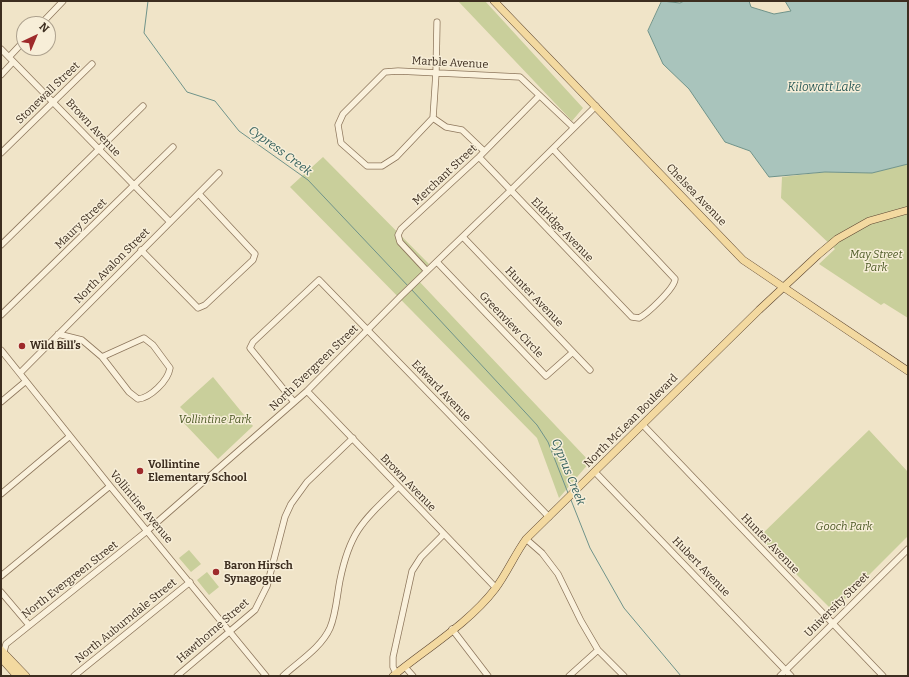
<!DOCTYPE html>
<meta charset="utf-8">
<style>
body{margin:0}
#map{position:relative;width:909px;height:677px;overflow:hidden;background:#f0e4c8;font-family:Bitter,serif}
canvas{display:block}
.frame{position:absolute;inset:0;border:2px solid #3d2e20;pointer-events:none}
.north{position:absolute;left:16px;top:16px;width:40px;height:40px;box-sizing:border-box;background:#f7eed8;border:1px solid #ada18e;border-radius:50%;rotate:44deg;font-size:11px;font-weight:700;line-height:16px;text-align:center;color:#3d2e20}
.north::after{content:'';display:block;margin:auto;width:14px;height:18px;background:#9e2a2b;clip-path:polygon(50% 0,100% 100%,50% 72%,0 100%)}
</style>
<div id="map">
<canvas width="909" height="677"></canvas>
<div class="frame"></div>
<div class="north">N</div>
</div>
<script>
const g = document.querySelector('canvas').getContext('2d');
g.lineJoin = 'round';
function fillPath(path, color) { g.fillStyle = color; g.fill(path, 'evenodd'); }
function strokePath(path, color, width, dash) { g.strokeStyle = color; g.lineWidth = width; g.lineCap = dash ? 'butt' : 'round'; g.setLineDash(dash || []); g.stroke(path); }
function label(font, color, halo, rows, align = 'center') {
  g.font = font + ' Bitter,serif'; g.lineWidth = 3; g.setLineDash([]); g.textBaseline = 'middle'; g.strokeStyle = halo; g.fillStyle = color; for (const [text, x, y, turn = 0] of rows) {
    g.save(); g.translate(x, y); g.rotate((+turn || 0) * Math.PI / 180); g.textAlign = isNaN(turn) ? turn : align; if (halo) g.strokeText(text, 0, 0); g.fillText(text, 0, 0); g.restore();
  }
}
fillPath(new Path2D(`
 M458 1H485L583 108 572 121Z
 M323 157 429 264 416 278 590 462 559 498 537 438 290 187Z
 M908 164V318L884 303 881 305 819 264 835 249 781 198 782 177 825 172 872 173Z
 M213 377 253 426 218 459 181 420 187 414 180 407Z
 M869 430 908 472V536L833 611 759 537Z
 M189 550 201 564 191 572 179 558Z
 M207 572 219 587 209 595 197 580Z`), '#c9cf9b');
const water = new Path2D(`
 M662 1 680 3 684 1H749L751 7 774 14 791 11 785 1H908V164L872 173 825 172 769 177 750 151 725 142 689 89 663 64 648 31Z`);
fillPath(water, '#a9c4bc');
strokePath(water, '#6f938a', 1);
strokePath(new Path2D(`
 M148 1 144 33 187 92 215 101 239 131 308 180 409 287
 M411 289 537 425 548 442 568 493
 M571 500 590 548 624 608 681 676`), '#6f938a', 1);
const minor = new Path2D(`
 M437 22 436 73 433 118 446 127 462 130 484 151
 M41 24 63 1
 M1 49 170 222
 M9 57 24 41
 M1 75 13 62
 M433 118 396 157 382 166H367L341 143 338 125 343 114 385 72 398 71 520 77 573 127
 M1 153 92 64
 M479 157 632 317 639 318C647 314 675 288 675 279L553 149
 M463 237 590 370
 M1 245 143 106
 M141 250 198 308 205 305 253 260 255 254 199 194
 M437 262 546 376 573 352
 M427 271 400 242 398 235 401 229 479 157 539 96
 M1 315 173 147
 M58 334 82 340 102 357
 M144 338 153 345 170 368C168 381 150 398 138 399L129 392 102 357Z
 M1 350 110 486 266 676
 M20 373 219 173
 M307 391 496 588
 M1 402 26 381
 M294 402 250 348 253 342 319 280 549 517
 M643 425 883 676
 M595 472 791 676
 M1 494 70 436
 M526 539 542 553 558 574 581 621 598 650 624 676
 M1 576 110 486
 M1 592 29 625
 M452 629 488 676
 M3 655 6 644 147 531 307 391 401 296 510 191 596 106
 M405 667 413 676
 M396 673 393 667V657L412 571 421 557 444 534
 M74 676 190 582
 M177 676 255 610 267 586 285 517 291 504 307 482 353 438
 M283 676C298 662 321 648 330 628 336 614 337 595 340 580 350 531 363 521 398 487
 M569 676 598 650
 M780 676 908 549`);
const major = new Path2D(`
 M494 1 743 260 908 371
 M1 650 26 676
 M1 658 17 676
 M393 676C426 649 469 623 495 589 506 575 515 554 526 539L759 310 818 255 837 239 869 221 908 210`);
strokePath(minor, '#8d765c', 7);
strokePath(major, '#5b4430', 8);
strokePath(minor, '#faf1dc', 5.5);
strokePath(major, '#f3d9a0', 7);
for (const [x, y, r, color] of [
 [22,346,4,"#9e2a2b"],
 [140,471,4,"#9e2a2b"],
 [216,572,4,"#9e2a2b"]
]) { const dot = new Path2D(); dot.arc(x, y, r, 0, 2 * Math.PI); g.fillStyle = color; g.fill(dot); strokePath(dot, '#f7eed8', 1.5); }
label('11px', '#3d2e20', '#f7eed8', [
 ["Marble Avenue",450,63,3],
 ["Stonewall Street",48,93,-44],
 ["Brown Avenue",93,128,47],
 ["Merchant Street",445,175,-43],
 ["Chelsea Avenue",696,195,46],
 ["Maury Street",81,224,-44],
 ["Eldridge Avenue",562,230,46],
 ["North Avalon Street",112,266,-45],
 ["Hunter Avenue",534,297,46],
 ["Greenview Circle",511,325,46],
 ["North Evergreen Street",314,368,-44],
 ["Edward Avenue",441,391,46],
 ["North McLean Boulevard",631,421,-45],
 ["Brown Avenue",408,483,46],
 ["Vollintine Avenue",141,507,50],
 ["Hunter Avenue",770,544,46],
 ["Hubert Avenue",701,567,46],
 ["North Evergreen Street",70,580,-38],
 ["University Street",837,605,-45],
 ["North Auburndale Street",126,621,-39],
 ["Hawthorne Street",213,631,-41]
]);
label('italic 11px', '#4d5a26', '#f7eed8', [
 ["May Street",876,255],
 ["Park",876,268],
 ["Vollintine Park",215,420],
 ["Gooch Park",844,527]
]);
label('bold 11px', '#3d2e20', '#f7eed8', [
 ["Wild Bill’s",30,346],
 ["Vollintine",148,465],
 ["Elementary School",148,478],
 ["Baron Hirsch",224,566],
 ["Synagogue",224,579]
], 'left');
label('italic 12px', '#2f5d5a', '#f7eed8', [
 ["Kilowatt Lake",824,88],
 ["Cypress Creek",280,151,36],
 ["Cyprus Creek",568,472,68]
]);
</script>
